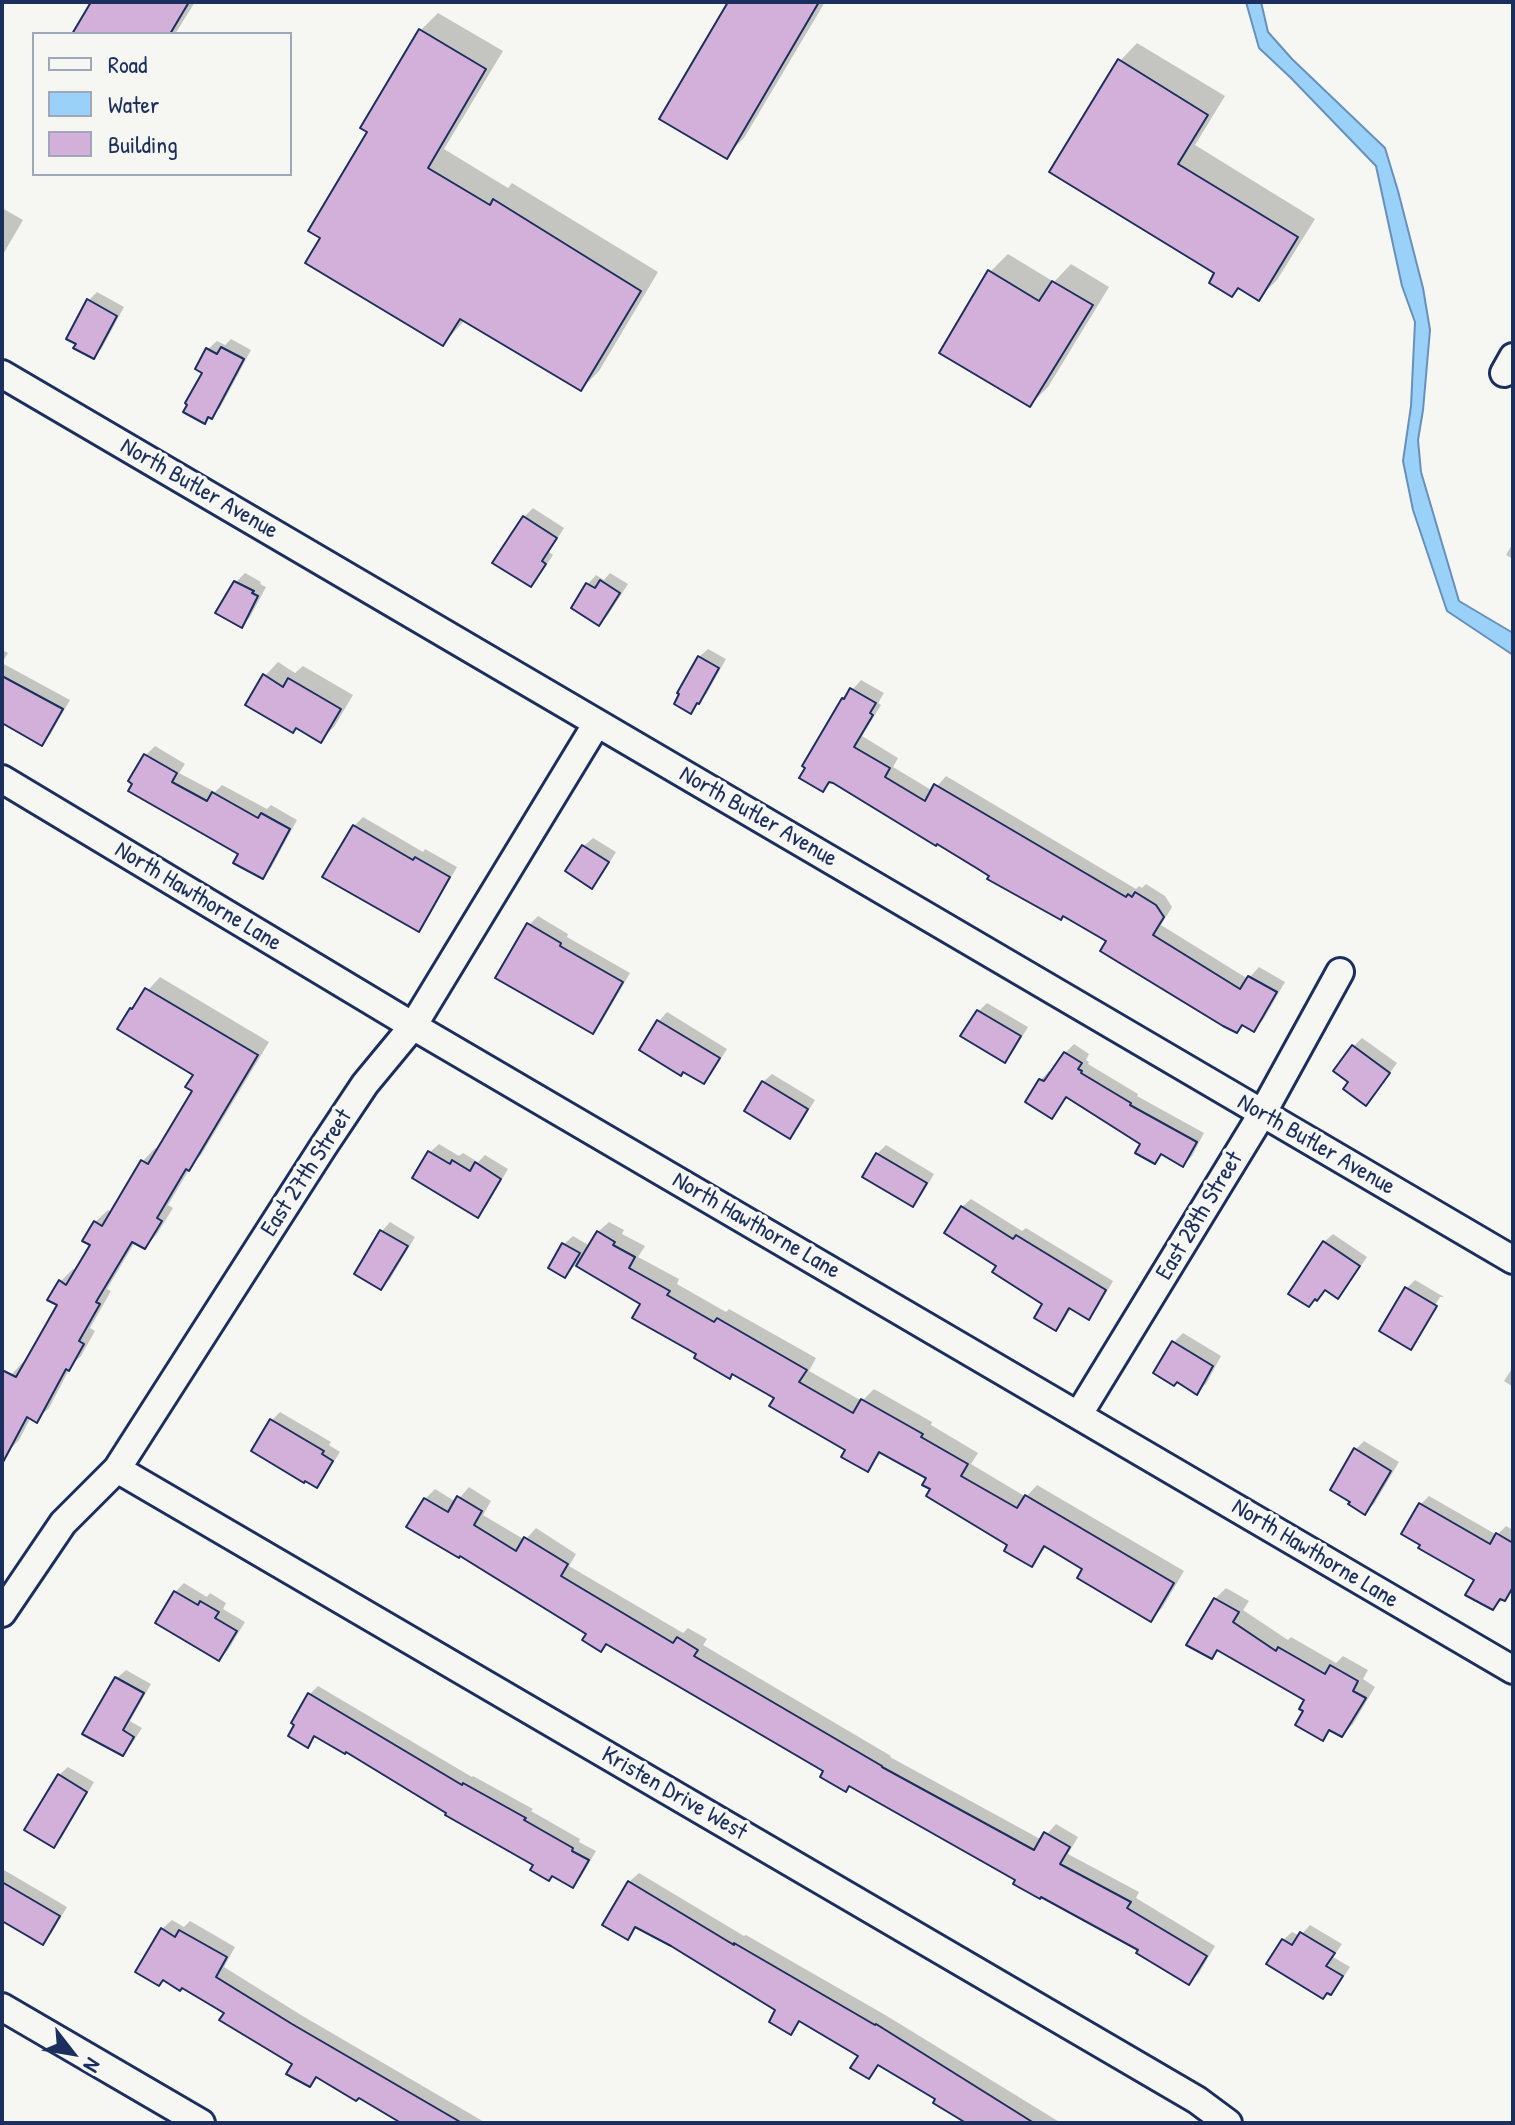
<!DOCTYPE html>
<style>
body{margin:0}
#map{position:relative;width:1515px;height:2125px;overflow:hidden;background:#f6f6f2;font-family:"Patrick Hand",sans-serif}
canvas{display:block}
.frame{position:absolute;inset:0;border:4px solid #1b2f5e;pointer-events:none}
.legend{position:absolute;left:32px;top:32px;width:260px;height:144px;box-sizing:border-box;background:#f6f6f2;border:2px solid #9ea6b7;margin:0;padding:10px 14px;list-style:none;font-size:24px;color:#1b2f5e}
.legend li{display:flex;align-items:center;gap:16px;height:40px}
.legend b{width:40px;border:2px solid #9ea6b7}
.north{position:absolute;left:32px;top:2013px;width:80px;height:80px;-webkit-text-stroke:6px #f6f6f2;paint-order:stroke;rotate:121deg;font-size:22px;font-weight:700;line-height:32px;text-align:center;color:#1b2f5e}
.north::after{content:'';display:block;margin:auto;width:28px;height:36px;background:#1b2f5e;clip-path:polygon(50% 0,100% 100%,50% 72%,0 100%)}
</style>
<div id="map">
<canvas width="1515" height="2125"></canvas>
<div class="frame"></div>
<ul class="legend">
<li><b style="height:10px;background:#f6f6f2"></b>Road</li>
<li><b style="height:22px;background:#99d1f8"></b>Water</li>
<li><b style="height:22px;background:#d2b0da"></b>Building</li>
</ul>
<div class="north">N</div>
</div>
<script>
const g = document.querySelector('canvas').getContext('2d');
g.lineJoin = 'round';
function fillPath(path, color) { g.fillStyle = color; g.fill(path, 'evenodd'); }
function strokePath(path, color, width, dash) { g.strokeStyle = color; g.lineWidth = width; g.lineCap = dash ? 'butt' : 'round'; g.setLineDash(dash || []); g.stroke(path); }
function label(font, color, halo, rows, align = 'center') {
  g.font = font + ' "Patrick Hand",sans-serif'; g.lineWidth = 7; g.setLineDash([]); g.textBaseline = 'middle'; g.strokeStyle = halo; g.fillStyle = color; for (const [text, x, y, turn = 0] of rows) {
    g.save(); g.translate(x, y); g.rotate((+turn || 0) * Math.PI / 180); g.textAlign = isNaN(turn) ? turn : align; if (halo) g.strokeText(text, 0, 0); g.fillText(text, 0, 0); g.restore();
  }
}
const water = new Path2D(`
 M1246 2H1261L1268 32 1292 59 1385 148 1398 191 1423 288 1430 330 1423 410 1418 440 1421 472 1459 601 1513 633V655L1447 611 1413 510 1403 461 1411 406 1415 322 1402 286 1376 166 1291 78 1259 48Z`);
fillPath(water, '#99d1f8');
strokePath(water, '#6790ba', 2);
fillPath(new Path2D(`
 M94 2H195L175 34H74Z
 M731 2H825L744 138 726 156Z
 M438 13 503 51 444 149 508 188 512 183 658 272 599 371 581 389 465 320 443 344 323 237 370 131 420 31Z
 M1137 43 1225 96 1195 145 1315 219 1277 280 1259 298 1240 287 1232 295 1217 272 1120 61Z
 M2 208 23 220 2 256Z
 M1008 254 1054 282 1071 264 1109 287 1048 387 1030 405 990 272Z
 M97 292 124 307 102 348 93 356 88 301Z
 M231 339 251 350 220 408 204 421V372L208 349 217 341 225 345Z
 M533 508 564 528 549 552 553 555 539 576 531 585 524 517Z
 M1513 543V559L1506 555Z
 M245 573 261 582 260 584 266 587 250 617 242 626 236 582Z
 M610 573 628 584 608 615 599 624 588 584 596 575 604 580Z
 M708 649 726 659 707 693 691 711 699 657Z
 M2 650 8 653 2 663 70 700 50 735 42 744 2 721Z
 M278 662 295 673 303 666 353 695 334 727 320 740 265 676Z
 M861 680 884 693 878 703 881 705 862 736 898 758 893 767 933 791 946 776 1136 889 1139 886 1142 888 1146 884 1165 896 1172 907 1161 925 1248 979 1259 967 1285 982 1263 1020 1253 1030 1243 1024 1236 1031 1109 941 992 875 832 781 823 790 843 700Z
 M155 746 185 764 179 773 215 792 222 785 267 809 271 805 297 820 271 868 263 876 241 853 131 781 146 755Z
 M363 817 423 852 425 849 457 867 427 920 419 929 354 826Z
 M593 838 616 852 600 878 592 886 567 870 584 846Z
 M538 916 568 934 567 937 630 973 601 1023 593 1032 529 925Z
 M160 977 269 1042 201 1155 193 1163 168 1205 173 1208 157 1234 145 1247 135 1242 107 1289 111 1291 90 1328 95 1331 81 1356 72 1364 49 1408 36 1420 31 1417 19 1440 6 1453 2 1450V1390L11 1375 23 1362 26 1363 60 1304V1282L73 1269 77 1271 93 1245 95 1222 108 1210 112 1213 143 1161 155 1148 159 1150 194 1091 196 1074 131 1009Z
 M987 1003 1028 1027 1013 1052 1004 1061 979 1011Z
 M667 1012 727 1049 712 1073 703 1082 641 1049 659 1021Z
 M1362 1038 1397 1063 1374 1095 1366 1103 1353 1047Z
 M1074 1044 1089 1054 1086 1060 1089 1062 1088 1064 1138 1094 1137 1096 1204 1133 1192 1156 1183 1165 1163 1153 1155 1161 1142 1143 1068 1096 1052 1117 1041 1080 1049 1071 1052 1073 1065 1053Z
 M772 1074 815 1100 798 1128 790 1136 763 1082Z
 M439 1144 459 1156 463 1153 478 1162 485 1155 508 1169 486 1207 477 1215 430 1152Z
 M886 1145 934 1174 921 1196 912 1204 877 1154Z
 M971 1199 1022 1231 1026 1228 1113 1281 1097 1309 1088 1317 1072 1307 1064 1320 1056 1328 1045 1303 999 1265 962 1207Z
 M390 1222 415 1237 390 1279 381 1288 357 1273 382 1231Z
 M609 1222 624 1230 622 1234 645 1246 638 1257 679 1279 677 1284 726 1312 729 1309 816 1358 809 1371 862 1401 874 1389 932 1422 931 1425 978 1453 971 1464 1026 1497 1037 1485 1184 1571 1162 1608 1151 1619 1085 1568 1047 1546 1031 1564 1010 1544 933 1488 929 1477 882 1452 867 1470 847 1449 777 1397 699 1353 643 1303 576 1264 565 1276 564 1244 573 1236 590 1246 598 1232Z
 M1333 1234 1367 1257 1346 1288 1338 1296 1326 1289 1317 1299 1324 1242Z
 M1415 1280 1444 1297H1440L1414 1340H1418L1411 1348 1407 1288Z
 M1183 1333 1221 1356 1206 1384 1197 1392 1177 1380 1155 1372 1174 1342Z
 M1513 1367V1387L1504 1381Z
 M280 1412 331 1442 329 1445 340 1452 325 1476 317 1485 272 1420Z
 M1364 1441 1399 1462 1374 1504 1365 1512 1355 1450Z
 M469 1487 491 1501 483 1515 525 1540 536 1528 576 1554 569 1566 683 1633 688 1628 707 1639 703 1645 891 1756 890 1757 1042 1840 1056 1824 1078 1837 1068 1854 1139 1892 1136 1898 1215 1946 1199 1973 1189 1983 1141 1949 589 1633 425 1499 435 1489 456 1502Z
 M1429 1496 1497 1535 1506 1526 1513 1530V1591L1493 1608 1477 1579 1421 1504Z
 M184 1583 207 1597 210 1593 226 1603 223 1609 245 1622 228 1650 219 1659 175 1592Z
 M1226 1588 1249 1601 1243 1610 1288 1640 1291 1637 1336 1663 1343 1656 1368 1670 1363 1679 1375 1687 1353 1724 1342 1735 1332 1729 1323 1739 1306 1711 1307 1700 1220 1649 1212 1657 1215 1599Z
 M126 1670 151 1684 130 1721 142 1728 131 1745 123 1754 117 1678Z
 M318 1686 472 1777 473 1776 533 1809 531 1811 580 1839 579 1842 596 1851 581 1877 573 1885 384 1773 317 1735 307 1745 310 1694Z
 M68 1767 94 1782 62 1837 53 1845 59 1775Z
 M4 1870 67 1907 51 1934 43 1942 2 1919V1872Z
 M639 1873 744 1936 746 1935 887 2016 1061 2123H964L966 2121 938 2098 880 2064 869 2076 860 2055 801 2020 790 2033 778 2009 672 1945 636 1926V1928L627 1937 629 1882Z
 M172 1920 184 1927 190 1921 235 1947 224 1967 301 2015 486 2123H398L399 2120 359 2096 318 2076 309 2085 295 2063 227 2012 162 1929Z
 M1310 1925 1342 1944 1333 1957 1350 1967 1339 1984 1330 1992 1283 1940 1292 1932 1300 1936Z`), '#0003');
const building = new Path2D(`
 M91 2H189L170 34H72Z
 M728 2H819L727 159 659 119Z
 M419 29 486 69 428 168 490 205 493 199 641 291 581 391 460 319 443 346 305 263 320 238 308 231 367 132 360 128Z
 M1118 59 1208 115 1178 164 1298 237 1259 301 1238 288 1232 297 1209 283 1214 273 1049 172Z
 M988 270 1039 301 1052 281 1093 305 1030 407 939 353Z
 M87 299 117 316 94 359 73 348 76 344 66 339Z
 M221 347 244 359 212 419 208 417 205 424 183 412 187 405 185 403 202 373 195 369 206 348 217 354Z
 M523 516 557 538 542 561 546 564 531 587 492 563Z
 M600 580 620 593 599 626 571 608 586 583 595 588Z
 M234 581 254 591 252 593 258 596 242 628 215 613Z
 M698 656 719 668 699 704 697 703 691 714 674 704 679 694 677 693Z
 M263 674 283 687 288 678 341 709 321 743 296 728 293 733 245 705Z
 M2 676 63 709 42 746 2 723Z
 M850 688 876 703 870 713 873 715 854 747 890 768 885 777 925 801 934 784 1126 897 1128 894 1132 897 1135 892 1156 905 1164 917 1153 935 1240 989 1248 976 1277 992 1254 1032 1242 1025 1237 1033 1223 1026 1100 951 1106 941 1063 916 1061 920 987 879 989 876 978 869 937 844 936 846 833 783 829 782 823 792 799 778 805 768 802 766 842 698 844 699Z
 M144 754 177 773 172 782 207 801 212 792 258 818 261 813 290 829 263 879 233 863 238 854 128 791 132 784 128 781Z
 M353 825 413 860 415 857 450 877 419 932 322 877Z
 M582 845 609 862 592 889 565 871Z
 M527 923 561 943 560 946 623 982 593 1034 495 978Z
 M145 988 258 1055 189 1171 186 1169 157 1218 162 1221 145 1249 132 1242 96 1302 100 1304 79 1341 84 1344 69 1371 66 1369 37 1423 27 1417 2 1464V1370L16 1377 57 1305 47 1300 59 1280 66 1285 90 1245 82 1241 94 1221 102 1226 141 1160 148 1164 192 1091 185 1087 193 1075 117 1029 130 1008 132 1009Z
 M977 1010 1021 1036 1005 1063 960 1036Z
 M657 1020 720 1058 704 1084 683 1072 681 1076 639 1050Z
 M1352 1045 1390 1073 1366 1106 1343 1089 1348 1082 1333 1071Z
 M1064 1052 1082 1063 1078 1069 1082 1071 1081 1073 1131 1103 1130 1105 1197 1142 1183 1167 1161 1154 1155 1164 1135 1153 1140 1144 1066 1097 1052 1119 1025 1102 1039 1079 1044 1081Z
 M762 1081 808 1109 790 1139 744 1111Z
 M428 1151 450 1164 452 1160 470 1171 475 1162 501 1179 478 1218 412 1178Z
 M876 1153 927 1183 913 1207 862 1177Z
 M961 1206 1013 1239 1016 1235 1106 1290 1089 1320 1069 1308 1056 1331 1034 1318 1042 1304 992 1272 996 1266 944 1233Z
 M380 1230 408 1246 381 1290 354 1274Z
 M597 1231 615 1242 613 1245 635 1257 629 1268 670 1291 667 1295 714 1322 717 1318 807 1370 799 1382 853 1413 861 1399 923 1434 921 1437 968 1464 961 1476 1017 1508 1025 1495 1174 1583 1151 1622 1077 1578 1082 1569 1044 1546 1032 1567 1004 1551 1007 1545 926 1496 930 1489 922 1485 926 1478 879 1452 868 1472 841 1457 845 1450 769 1406 774 1398 732 1374 730 1379 694 1358 696 1354 632 1318 640 1304 576 1266Z
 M1323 1241 1360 1266 1338 1299 1325 1290 1317 1301 1315 1299 1309 1307 1288 1294Z
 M562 1243 580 1253 565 1278 548 1268Z
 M1405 1287 1437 1306 1411 1350 1379 1331Z
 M1172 1341 1213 1366 1197 1395 1177 1382 1174 1386 1153 1373Z
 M270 1419 324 1451 322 1454 333 1461 317 1488 305 1481 304 1483 251 1451Z
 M1354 1448 1391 1471 1365 1515 1348 1504 1350 1502 1330 1490Z
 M457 1496 482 1511 474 1525 516 1551 524 1537 568 1564 561 1576 673 1643 677 1637 698 1650 694 1656 882 1766V1767L1034 1850 1044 1832 1070 1847 1060 1864 1131 1902 1127 1908 1207 1956 1189 1985 1136 1953 1138 1950 1041 1897 1040 1899 1013 1884 1015 1880 849 1786 846 1792 820 1777 823 1771 606 1644 601 1652 582 1640 586 1634 460 1556 459 1558 406 1527 424 1498 448 1512Z
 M1419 1503 1490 1544 1496 1533 1513 1543V1587L1505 1601 1500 1599 1493 1610 1465 1595 1474 1580 1418 1548 1420 1545 1401 1534Z
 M174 1591 198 1605 200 1601 219 1612 215 1618 237 1631 219 1661 155 1623Z
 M1214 1598 1239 1612 1233 1622 1276 1651 1278 1647 1325 1674 1330 1665 1358 1681 1353 1691 1366 1698 1342 1737 1329 1730 1323 1741 1295 1725 1303 1711 1299 1709 1304 1700 1217 1650 1212 1659 1186 1645Z
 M115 1677 144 1693 123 1730 134 1737 123 1756 82 1734Z
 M308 1693 462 1785 463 1783 526 1818 524 1820 573 1848 572 1851 589 1860 573 1888 552 1876 549 1881 530 1870 533 1865 445 1815 446 1813 346 1752 345 1754 314 1736 308 1748 288 1736 294 1725 291 1723Z
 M58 1774 87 1792 54 1848 24 1830Z
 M628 1881 734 1945V1943L875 2025 876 2024 1034 2123H966L933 2103 935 2099 878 2065 869 2079 850 2068 858 2056 799 2021 791 2035 769 2022 775 2010 671 1946 635 1927 628 1940 602 1925Z
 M2 1882 60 1916 43 1945 2 1921Z
 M161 1928 175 1937 179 1930 227 1957 216 1977 292 2024 462 2123H401L359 2098 356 2101 316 2077 310 2087 286 2074 292 2064 219 2020 224 2013 182 1988 180 1991 163 1980 159 1986 135 1972Z
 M1300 1932 1335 1953 1326 1966 1343 1976 1331 1995 1327 1993 1323 1999 1266 1964 1282 1939 1292 1945Z`);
fillPath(building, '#d2b0da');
strokePath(building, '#1b2f5e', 2);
const minor = new Path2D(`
 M1504 373 1513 357
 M2 374 1513 1260
 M2 779 413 1026 1513 1670
 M1079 1414 1262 1114 1340 972
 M117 1469 1197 2100 1228 2123
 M2 1613 63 1523 117 1469 323 1147 365 1084 413 1026 597 723
 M2 2007 201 2123`);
strokePath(minor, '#1b2f5e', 32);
strokePath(minor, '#f6f6f2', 26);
label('24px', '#1b2f5e', '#f6f6f2', [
 ["North Butler Avenue",199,489,30],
 ["North Butler Avenue",758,817,30],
 ["North Hawthorne Lane",198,897,31],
 ["North Butler Avenue",1316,1145,30],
 ["East 27th Street",307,1173,-57],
 ["East 28th Street",1200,1216,-59],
 ["North Hawthorne Lane",756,1226,30],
 ["North Hawthorne Lane",1315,1554,31],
 ["Kristen Drive West",674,1794,30]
]);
</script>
